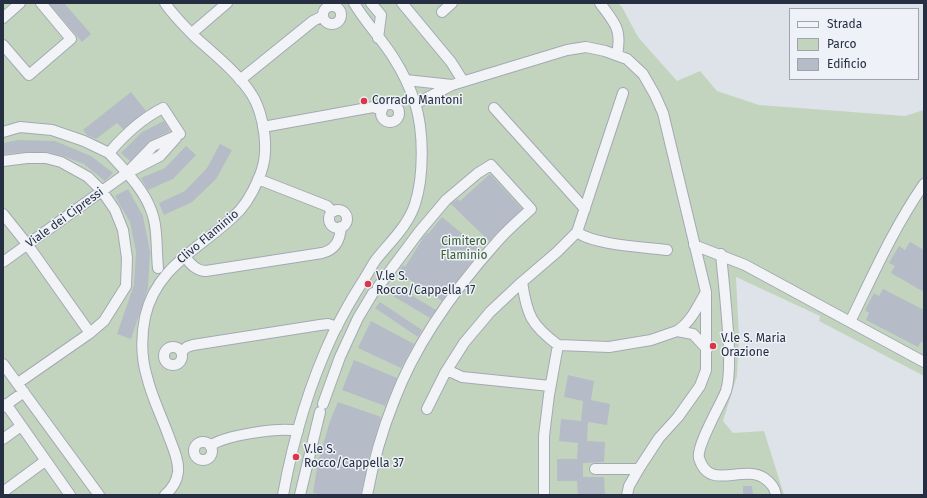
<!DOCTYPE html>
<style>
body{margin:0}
#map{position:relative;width:927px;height:498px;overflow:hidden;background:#dee2e9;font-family:"Fira Sans",sans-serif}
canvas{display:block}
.frame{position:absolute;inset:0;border:4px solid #262f42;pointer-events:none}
.legend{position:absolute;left:789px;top:8px;width:130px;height:72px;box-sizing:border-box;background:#eef1f7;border:1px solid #9ea3af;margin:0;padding:5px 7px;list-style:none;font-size:12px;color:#262f42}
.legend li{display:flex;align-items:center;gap:8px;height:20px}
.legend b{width:20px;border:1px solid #9ea3af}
</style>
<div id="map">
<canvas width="927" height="498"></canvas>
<div class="frame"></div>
<ul class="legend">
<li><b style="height:5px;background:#f1f3f7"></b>Strada</li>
<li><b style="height:11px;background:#c3d4be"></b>Parco</li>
<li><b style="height:11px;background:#b5bbc7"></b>Edificio</li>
</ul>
</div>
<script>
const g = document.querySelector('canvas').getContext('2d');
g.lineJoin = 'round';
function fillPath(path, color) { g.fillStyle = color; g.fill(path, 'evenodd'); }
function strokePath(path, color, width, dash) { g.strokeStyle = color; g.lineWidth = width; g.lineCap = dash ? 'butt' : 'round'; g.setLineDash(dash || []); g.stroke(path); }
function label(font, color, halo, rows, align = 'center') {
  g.font = font + ' "Fira Sans",sans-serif'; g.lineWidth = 3; g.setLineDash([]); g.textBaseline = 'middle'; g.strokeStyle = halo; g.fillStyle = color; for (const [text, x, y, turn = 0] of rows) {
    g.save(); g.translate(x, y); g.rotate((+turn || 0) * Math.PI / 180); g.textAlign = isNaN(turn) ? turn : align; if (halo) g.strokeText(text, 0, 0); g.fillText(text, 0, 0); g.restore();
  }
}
fillPath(new Path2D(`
 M3 3H618L622 7 638 37 677 81 700 71 717 91 759 105 905 116 924 110V376L819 321 820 316 736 277 739 338 737 376 723 421 733 433 764 431 784 495H3Z`), '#c3d4be');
fillPath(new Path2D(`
 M49 3H64L91 34 82 42Z
 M131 92 146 111 123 129 117 123 96 139 87 135 83 130Z
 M164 121 170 131 149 141 130 161 121 153 142 132Z
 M18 140 55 141 91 156 113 173 105 181 84 164 63 156 47 152H27L3 154V143Z
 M220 144 232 150 216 179 192 202 164 215 159 203 185 191 207 168Z
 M186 146 196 155 173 179 148 190 141 178 165 168Z
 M490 174 522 209 489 241 451 204 458 199 460 201Z
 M128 189 143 216 150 252 148 288 131 339 117 334 134 285 136 252 130 222 115 196Z
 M442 217 482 250 475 257 442 301 398 272 403 265 405 267 422 240H421L427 233 428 234Z
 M910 242 924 250V292L891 273 895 266 889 263 899 246 905 250Z
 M393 284 436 310 430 318 388 293Z
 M883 289 924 310V343L921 342 918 347 866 320 869 313 865 310 874 293 879 296Z
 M380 302 422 330 418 337 375 308Z
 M371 321 414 344 401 368 358 348Z
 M354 360 397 378 385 406 342 390Z
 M568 375 594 381 591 400 610 404 607 425 588 422 587 441 605 442 604 462 583 463V477H604L605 495H578L577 481H557V459H577L578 443 559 441 561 419 581 421 583 401 564 397Z
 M338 402 381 417 369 457 361 495H322L313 493 318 462 330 421Z
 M743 486H752L753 495H743Z`), '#b5bbc7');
const minor = new Path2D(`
 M165 3C173 15 185 27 195 37 213 53 240 75 252 95 261 109 266 134 265 151 265 160 262 171 258 180 252 194 245 207 233 217 199 249 156 267 145 317 141 337 141 357 147 377 152 398 162 417 169 437 173 448 179 460 178 472 177 481 172 489 165 495
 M371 3 381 15 378 38
 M402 3 451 62 463 81
 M600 3C615 24 622 28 617 55
 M323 15a9 9 0 1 1 18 0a9 9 0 1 1-18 0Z
 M442 12 452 3
 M3 18 20 3
 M192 33 227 3
 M3 45 29 75 71 39 41 3
 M240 80 313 21 323 16
 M406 80 452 85
 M415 104 452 85 567 50 586 47 605 51 627 59 643 74 655 95 663 113 706 292V370L700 386 678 417 659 438 640 467 629 486 627 495
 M381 113a9 9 0 1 1 18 0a9 9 0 1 1-18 0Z
 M494 108 585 209
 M263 127 373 107 382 110
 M3 132 20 127 52 130 84 141 109 153
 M3 161 27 158H46L61 162 88 177 102 191 115 210 123 230 127 258 126 286 104 321 90 333 18 383
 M127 173 153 146 180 134 163 108C141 119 125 134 109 153 124 170 143 188 151 210 158 227 156 249 158 268
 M258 179 327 206 333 212
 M329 219a9 9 0 1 1 18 0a9 9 0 1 1-18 0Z
 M3 214 27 244 90 333
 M577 232C594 245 644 247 667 250
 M694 245 745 265 924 362
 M721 254C724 287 728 319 729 351 729 364 730 378 726 391 721 404 696 446 699 458 709 492 742 464 764 478 770 482 775 488 776 495
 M184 256C191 264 196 271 206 271L322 253C335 250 340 241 341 227
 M3 262 127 173 160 156 176 138
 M522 282C527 315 531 325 558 345
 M706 292C698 306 691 322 677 331L693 334 707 349
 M850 322C873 275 894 227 924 184
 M164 356a9 9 0 1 1 18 0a9 9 0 1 1-18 0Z
 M181 352 187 347 193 345 320 325 328 324 337 327
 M3 364 99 495
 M447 370 462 377 550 386
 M6 404 70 495
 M323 404 340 357 358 318 373 293
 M3 407 24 392
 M427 409 445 373 464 343 490 312 522 282 557 252 577 232 623 93
 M3 439 21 426
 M194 451a9 9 0 1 1 18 0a9 9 0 1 1-18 0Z
 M210 446C225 435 280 427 298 431
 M595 469H639
 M3 492 45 461
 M283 495C293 440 309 385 333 334 342 316 352 298 363 281 367 275 371 267 375 261 389 243 408 226 415 204 424 176 424 131 415 103 410 87 402 71 393 57 381 38 365 22 354 3
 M300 495 320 412
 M367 495C373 463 382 431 394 401 415 345 456 288 496 243 506 231 519 220 531 209L491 165 478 173 446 200 419 232 378 287
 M544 495V436L549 395 558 345 609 347 651 340 677 331`);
strokePath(minor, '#a3a9b4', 12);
strokePath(minor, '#f1f3f7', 10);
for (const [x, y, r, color] of [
 [364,101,4,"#db3648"],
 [368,284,4,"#db3648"],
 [713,346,4,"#db3648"],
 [296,457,4,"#db3648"]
]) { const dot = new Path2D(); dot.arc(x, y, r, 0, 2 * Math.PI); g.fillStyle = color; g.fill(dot); strokePath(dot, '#eef1f7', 1.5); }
label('12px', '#262f42', '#eef1f7', [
 ["Corrado Mantoni",372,101],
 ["V.le S.",376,277],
 ["Rocco/Cappella 17",376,291],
 ["V.le S. Maria",721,339],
 ["Orazione",721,353],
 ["V.le S.",304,450],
 ["Rocco/Cappella 37",304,464]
], 'left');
label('12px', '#262f42', '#eef1f7', [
 ["Viale dei Cipressi",65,218,-36],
 ["Clivo Flaminio",208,237,-40]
]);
label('12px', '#385f32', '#eef1f7', [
 ["Cimitero",464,242],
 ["Flaminio",464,256]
]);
</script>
